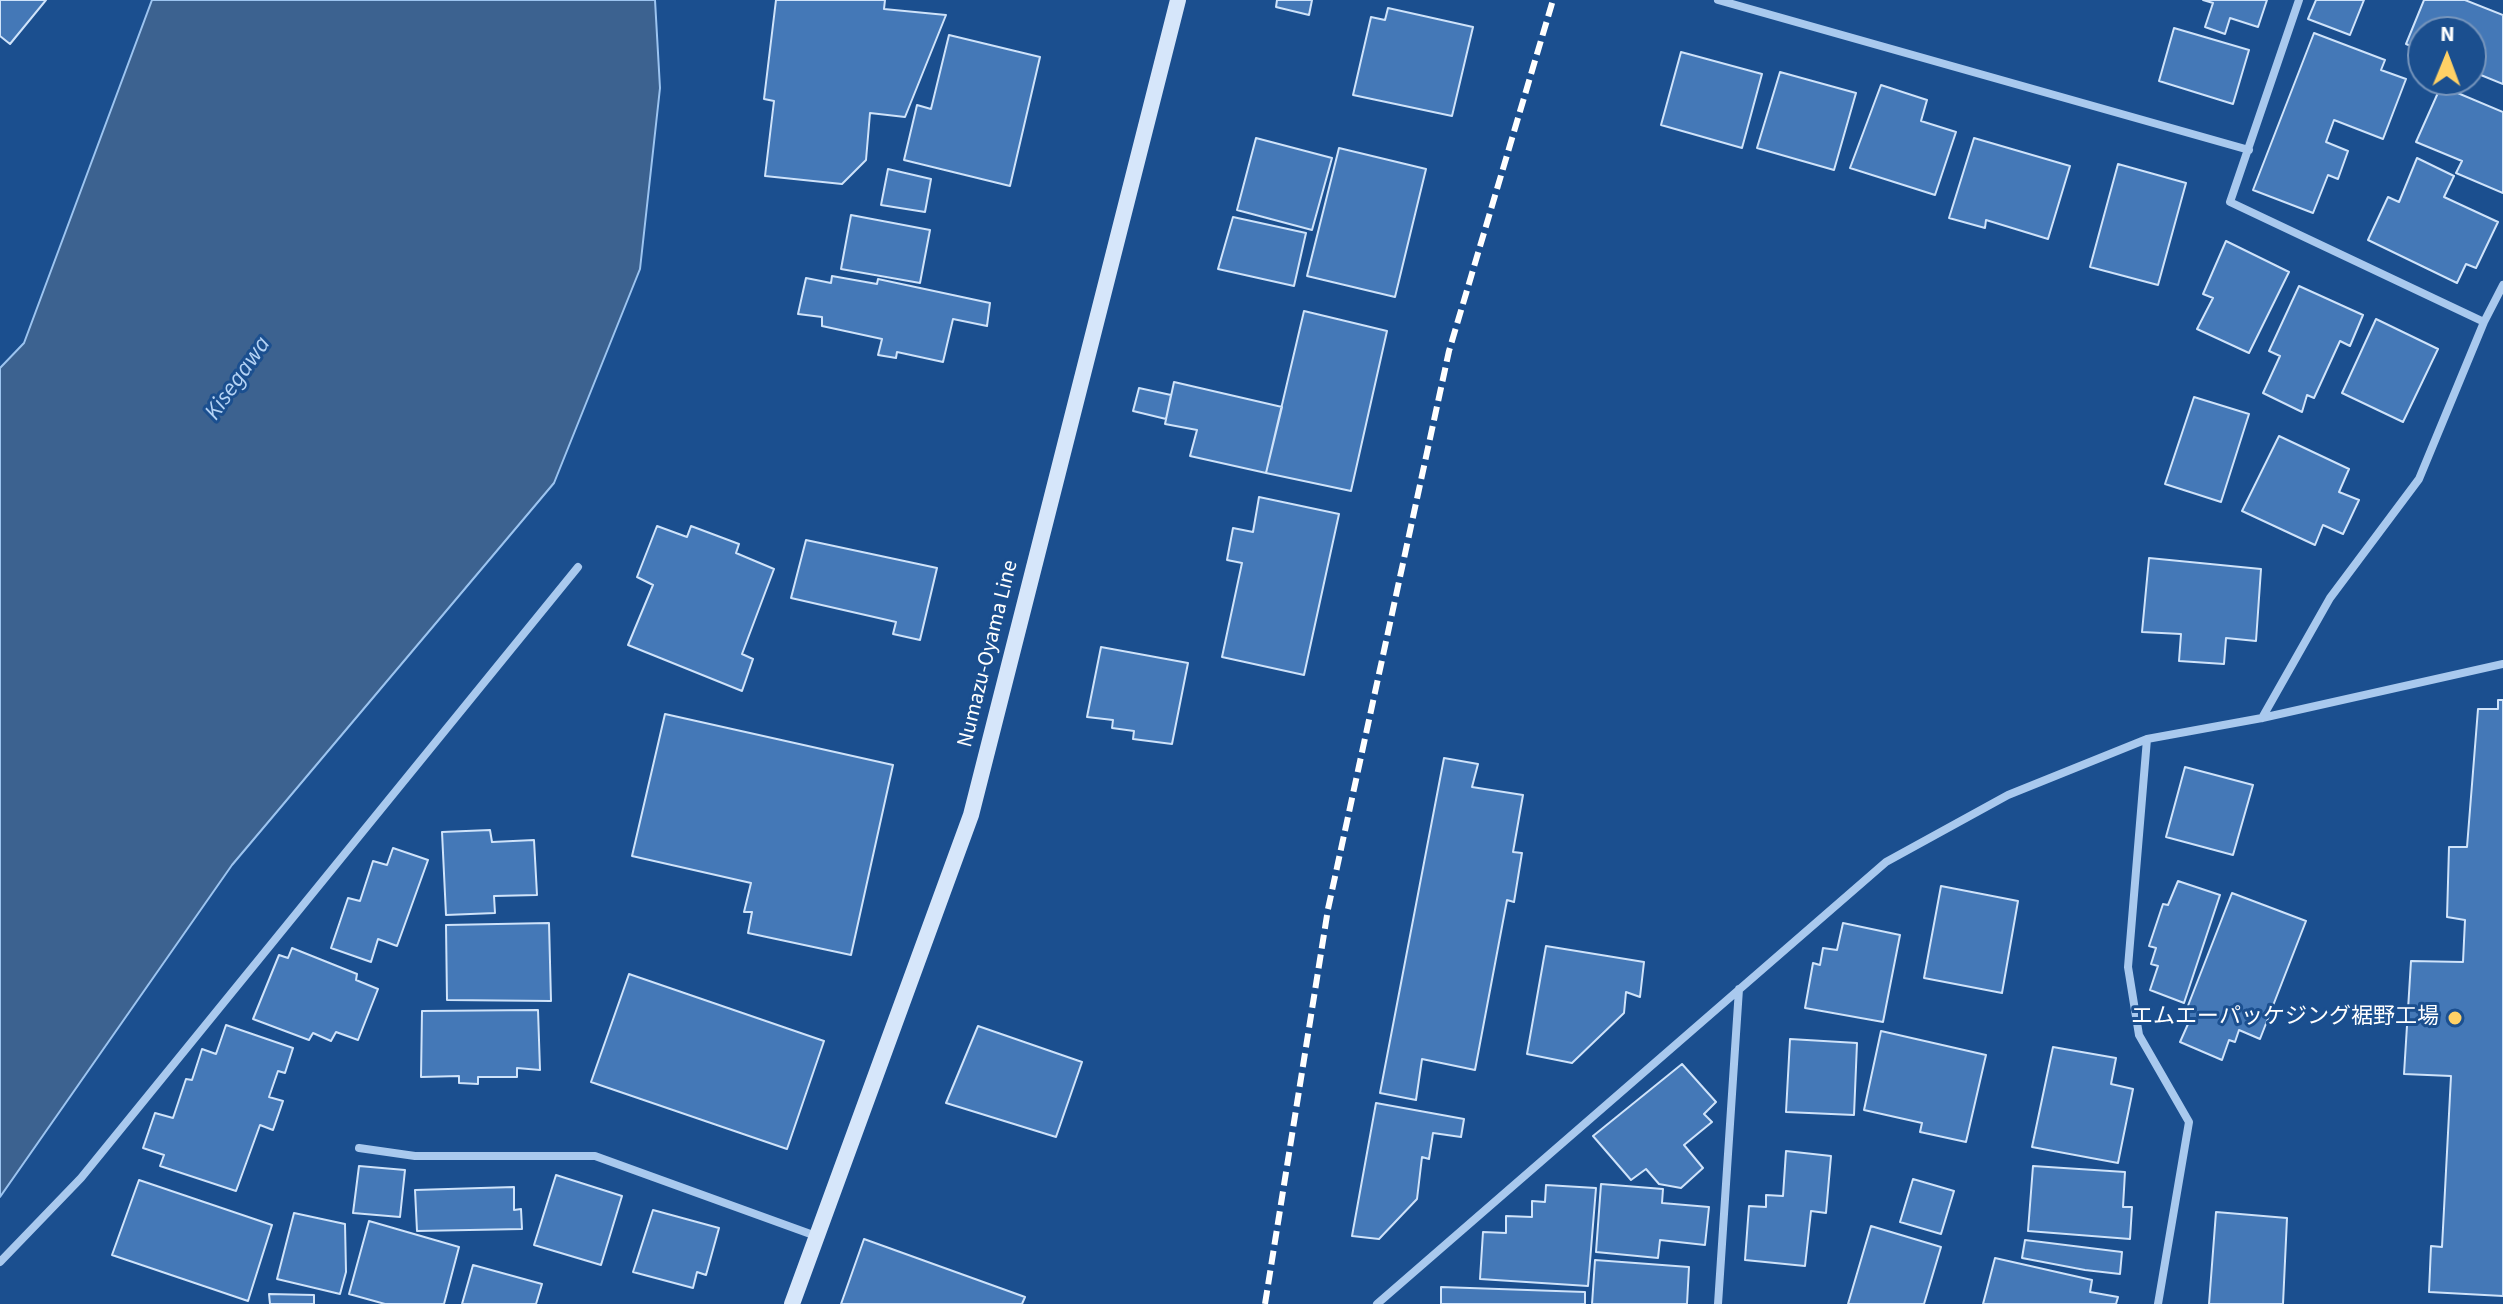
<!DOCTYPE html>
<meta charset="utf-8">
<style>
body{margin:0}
#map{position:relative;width:2503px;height:1304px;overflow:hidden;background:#1b4f8f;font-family:"Source Sans 3",sans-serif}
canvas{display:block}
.north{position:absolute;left:2407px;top:16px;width:80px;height:80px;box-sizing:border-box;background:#1b4f8f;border:2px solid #7695bc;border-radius:50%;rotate:1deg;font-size:22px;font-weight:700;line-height:32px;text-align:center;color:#fff}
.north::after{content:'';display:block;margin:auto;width:28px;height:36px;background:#ffd166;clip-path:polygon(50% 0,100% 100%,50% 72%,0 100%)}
</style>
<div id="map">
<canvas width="2503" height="1304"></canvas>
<div class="north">N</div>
</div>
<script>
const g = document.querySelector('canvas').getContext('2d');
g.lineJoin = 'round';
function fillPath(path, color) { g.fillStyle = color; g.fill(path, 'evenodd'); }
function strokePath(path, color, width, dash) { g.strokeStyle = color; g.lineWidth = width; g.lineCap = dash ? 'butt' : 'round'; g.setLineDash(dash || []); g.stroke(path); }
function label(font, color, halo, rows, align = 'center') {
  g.font = font + ' "Source Sans 3","Noto Sans JP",sans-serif'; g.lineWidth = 6; g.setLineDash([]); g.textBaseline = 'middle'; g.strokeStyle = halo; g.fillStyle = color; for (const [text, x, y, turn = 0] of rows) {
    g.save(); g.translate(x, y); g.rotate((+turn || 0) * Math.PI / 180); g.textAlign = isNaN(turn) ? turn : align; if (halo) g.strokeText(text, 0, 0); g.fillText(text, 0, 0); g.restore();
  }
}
const water = new Path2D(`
 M152 0H655L660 88 640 269 554 483 232 865 0 1197V368L24 343Z`);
fillPath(water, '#3c6290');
strokePath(water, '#9cc4f0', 2);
const building = new Path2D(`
 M0 0H46L10 44 0 36Z
 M776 0H885L884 9 946 15 905 117 870 113 866 160 842 184 765 176 774 101 764 99Z
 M1277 0H1312L1309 15 1276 7Z
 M2203 0H2267L2258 27 2230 18 2225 34 2205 27 2213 3Z
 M2316 0H2364L2350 35 2308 19Z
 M2424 0H2465L2503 15V84L2471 71V32H2423V51L2406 44Z
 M1388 8 1473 27 1452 116 1353 95 1371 17 1385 20Z
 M2174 28 2249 50 2233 104 2159 81Z
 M2314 33 2385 60 2381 70 2406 79 2383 139 2334 120 2326 142 2348 151 2338 179 2328 175 2313 213 2253 190Z
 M949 35 1040 57 1010 186 904 160 917 105 931 109Z
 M1681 52 1762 74 1742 148 1661 125Z
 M1780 72 1856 93 1834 170 1757 148Z
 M1881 85 1927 100 1921 121 1956 132 1935 195 1850 168Z
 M2441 86 2503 112V193L2456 173 2462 161 2416 142Z
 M1256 138 1332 158 1312 230 1237 210Z
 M1974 138 2070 166 2048 239 1986 220 1985 228 1949 218Z
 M1339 148 1426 169 1395 297 1307 276Z
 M2417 158 2454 176 2444 197 2498 222 2476 268 2466 264 2457 283 2368 240 2388 197 2399 202Z
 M2118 164 2186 183 2158 285 2090 267Z
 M888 169 931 179 925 212 881 205Z
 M851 215 930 230 920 283 841 269Z
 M1233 217 1306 233 1294 286 1218 269Z
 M2226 241 2289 272 2249 353 2197 329 2213 298 2203 294Z
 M832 276 877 284 878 279 990 303 987 326 953 319 943 362 897 352 896 358 878 355 882 339 822 326V317L798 314 806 278 831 283Z
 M2299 286 2363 315 2350 346 2340 341 2314 398 2307 395 2302 412 2263 393 2280 356 2269 351Z
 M1304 311 1387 331 1351 491 1266 473Z
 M2376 319 2438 349 2403 422 2342 393Z
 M1174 382 1282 407 1266 473 1190 456 1197 430 1165 424Z
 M1139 388 1171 395 1166 419 1133 411Z
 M2194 397 2249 414 2221 502 2165 484Z
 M2279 436 2349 469 2339 492 2359 500 2343 534 2323 525 2315 545 2242 511Z
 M1259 497 1339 514 1304 675 1222 657 1242 563 1227 560 1233 528 1253 532Z
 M657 526 687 537 691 526 739 544 736 553 774 569 742 654 753 659 742 691 628 645 653 585 637 577Z
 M806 540 937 568 920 640 893 634 896 622 791 598Z
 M2149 558 2261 569 2256 641 2226 638 2224 664 2179 661 2181 634 2142 632Z
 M1101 647 1188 663 1172 744 1133 739 1134 731 1112 728 1113 720 1087 717Z
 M2498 700H2503V1296L2429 1292 2431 1246 2442 1247 2451 1076 2404 1074 2411 961 2463 962 2465 920 2447 917 2449 847H2467L2478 709H2498Z
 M665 714 893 765 851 955 748 933 752 912H744L751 883 632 856Z
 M1444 758 1478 764 1472 787 1523 795 1513 852 1522 853 1514 902 1507 900 1475 1070 1422 1059 1416 1100 1380 1093Z
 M2185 767 2253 785 2233 855 2166 837Z
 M490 830 492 842 534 840 537 895 494 896 495 913 446 915 442 832Z
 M393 848 428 860 397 946 378 939 371 962 331 948 348 898 360 901 373 861 387 865Z
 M2178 881 2220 895 2184 1003 2150 990 2158 966 2151 964 2156 948 2149 946 2163 904 2168 905Z
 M1941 886 2018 901 2002 993 1924 978Z
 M2232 893 2306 921 2260 1039 2239 1030 2235 1042 2229 1040 2222 1060 2180 1042 2188 1024 2182 1021Z
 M549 923 551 1001 447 1000 446 925Z
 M1843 923 1900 935 1883 1022 1805 1008 1813 963 1820 965 1823 948 1837 950Z
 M1546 946 1644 962 1640 997 1626 992 1624 1013 1572 1063 1527 1054Z
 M292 948 357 974 356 980 378 989 358 1040 336 1032 331 1041 313 1033 309 1040 253 1019 279 955 288 958Z
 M629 974 824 1041 787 1149 591 1082Z
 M538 1010 540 1070 517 1068V1077H478V1084L459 1083V1076L421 1077 422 1011Z
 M226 1025 293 1048 285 1073 278 1071 269 1097 283 1101 273 1130 260 1125 236 1191 160 1166 164 1155 143 1148 155 1113 173 1118 186 1079 192 1080 202 1049 216 1054Z
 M978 1026 1082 1062 1056 1137 946 1103Z
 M1881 1031 1986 1055 1966 1142 1920 1132 1922 1123 1864 1110Z
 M1790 1039 1857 1043 1854 1115 1786 1112Z
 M2053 1047 2116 1058 2111 1084 2133 1089 2118 1163 2032 1147Z
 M1682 1064 1716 1102 1704 1114 1712 1122 1684 1145 1703 1168 1681 1188 1659 1184 1646 1169 1631 1180 1593 1136Z
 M1376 1103 1464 1119 1461 1137 1433 1133 1429 1159 1422 1157 1417 1199 1379 1239 1352 1236Z
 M1786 1151 1831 1156 1826 1213 1811 1211 1805 1266 1745 1260 1749 1206 1766 1207V1195L1783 1196Z
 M359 1166 405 1170 400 1217 353 1213Z
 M2033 1166 2125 1172 2123 1207H2132L2130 1239 2028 1231Z
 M556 1175 622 1196 601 1265 534 1245Z
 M1913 1179 1954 1191 1941 1234 1900 1222Z
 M139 1180 272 1225 248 1301 112 1255Z
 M1601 1184 1663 1189 1662 1203 1709 1207 1705 1245 1660 1240 1658 1258 1596 1252Z
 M1546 1185 1596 1188 1588 1286 1480 1279 1483 1232 1506 1233V1216L1532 1217V1201L1545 1202Z
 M514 1187V1210L521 1209 522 1229 417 1231 415 1190Z
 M653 1210 719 1228 706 1275 697 1272 693 1288 633 1272Z
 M2216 1212 2287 1218 2283 1304H2209Z
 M294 1213 345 1224 346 1272 340 1294 277 1279Z
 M369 1221 459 1247 444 1304H385L349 1294Z
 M1871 1226 1941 1247 1924 1304H1848Z
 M864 1239 1025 1297 1022 1304H841Z
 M2025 1240 2122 1252 2120 1274 2085 1270 2022 1258Z
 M1995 1258 2092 1280 2090 1292 2118 1297 2116 1304H1983Z
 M1595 1260 1689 1267 1687 1304H1592Z
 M473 1265 542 1284 536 1304H462Z
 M1441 1287 1585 1292V1304H1441Z
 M269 1294 314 1295V1304H270Z`);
fillPath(building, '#4478b7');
strokePath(building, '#cfe3fa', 2);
strokePath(new Path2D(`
 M1718 0 2249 150
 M2299 0 2230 202 2484 322
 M2262 718 2330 598 2419 479 2484 322 2503 285
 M2147 739 2128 967 2139 1035 2189 1122 2158 1304
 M359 1148 415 1156H595L816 1236
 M0 1262 81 1178 578 567
 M1377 1304 1886 862 2008 795 2147 739 2262 718 2503 664
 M1718 1304 1739 989`), '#a9c9ee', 8);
strokePath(new Path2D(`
 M792 1304 971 815 1178 0`), '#d6e6fa', 16);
strokePath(new Path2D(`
 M1265 1304 1328 909 1449 351 1553 0`), '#fff', 6, [14, 6]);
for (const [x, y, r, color] of [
 [2455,1018,8,"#ffd166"]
]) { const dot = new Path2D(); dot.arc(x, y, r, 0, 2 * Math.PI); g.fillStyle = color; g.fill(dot); strokePath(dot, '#1b4f8f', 3); }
label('22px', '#fff', '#1b4f8f', [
 ["Numazu-Oyama Line",989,654,-76]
]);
label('22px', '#fff', '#1b4f8f', [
 ["エムエーパッケジング裾野工場",2439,1018]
], 'right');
label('italic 24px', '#b5d3f5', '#1b4f8f', [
 ["Kisegawa",239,379,-55]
]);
</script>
